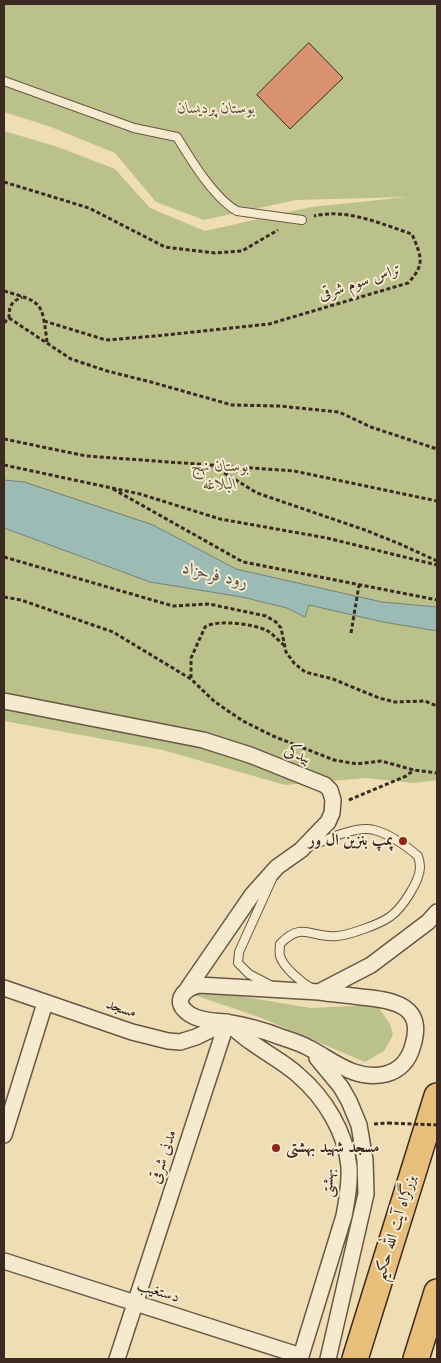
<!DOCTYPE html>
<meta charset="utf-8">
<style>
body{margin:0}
#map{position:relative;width:441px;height:1363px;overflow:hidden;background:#efdeb3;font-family:Cardo,serif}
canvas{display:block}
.frame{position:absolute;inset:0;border:5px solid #3c2922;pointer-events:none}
</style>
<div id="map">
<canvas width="441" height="1363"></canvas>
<div class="frame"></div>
</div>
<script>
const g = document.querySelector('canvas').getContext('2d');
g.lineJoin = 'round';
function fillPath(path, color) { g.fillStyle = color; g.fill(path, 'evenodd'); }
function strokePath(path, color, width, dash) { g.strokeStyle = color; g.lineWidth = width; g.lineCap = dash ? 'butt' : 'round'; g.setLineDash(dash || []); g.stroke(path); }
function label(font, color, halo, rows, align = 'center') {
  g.font = font + ' Cardo,Amiri,serif'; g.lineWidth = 4; g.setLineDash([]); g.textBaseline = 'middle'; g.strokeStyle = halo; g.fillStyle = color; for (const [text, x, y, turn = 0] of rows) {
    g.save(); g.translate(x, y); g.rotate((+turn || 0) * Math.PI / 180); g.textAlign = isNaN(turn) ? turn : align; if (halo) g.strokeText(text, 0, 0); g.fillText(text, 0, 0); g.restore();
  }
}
fillPath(new Path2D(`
 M4 4H437V780L414 783 366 778 285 785 163 750 4 721V131L58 147 115 169 150 208 205 231 311 207 407 197 296 200 204 220 156 202 115 153 51 127 4 112Z
 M205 990 310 1008 377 1005 390 1024 393 1035 384 1051 365 1062 259 1017 191 994Z`), '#bbc18b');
const water = new Path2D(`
 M4 480 24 482 153 525 236 569 382 602 437 607V631L383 622 309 605 305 617 287 608 242 597 150 582 4 528Z`);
fillPath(water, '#9cbbb5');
strokePath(water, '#76817a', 1);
const building = new Path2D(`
 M309 43 343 78 290 129 257 95Z`);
fillPath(building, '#d99371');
strokePath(building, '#3c2922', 1);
const service = new Path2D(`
 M4 81 134 128 177 137C191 160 214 198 237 211L302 220
 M309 847C325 840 357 825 374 830 390 834 405 845 418 856 419 859 420 863 420 867 420 881 402 908 391 916 381 924 349 935 337 936 311 939 303 920 280 944 280 947 279 953 280 956 283 967 301 982 311 988
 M270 985 249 974 238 963 239 952 272 879`);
const minor = new Path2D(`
 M4 701 203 740 250 755 325 785 330 790 333 800 332 813 328 822 301 850 277 867 252 895 188 988
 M4 988 132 1032 168 1041 180 1042 196 1037 227 1022
 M319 992C333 994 347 995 361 997 393 1000 425 1005 413 1045 409 1060 401 1070 386 1074 355 1081 334 1061 309 1048 300 1043 290 1040 281 1037 263 1030 244 1025 225 1022 216 1021 205 1021 195 1017 188 1014 178 1007 181 998 184 990 191 987 199 985L319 992 371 965 428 922 437 912
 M230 1025C238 1032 246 1039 254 1044 269 1055 285 1063 298 1075 324 1097 346 1132 349 1167 350 1184 347 1200 344 1216L300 1359
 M317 1058 341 1087 349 1101 359 1125 365 1160 366 1194 328 1359
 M4 1135 45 1003
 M4 1261 301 1356
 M117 1359 227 1022`);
const trunk = new Path2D(`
 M355 1359 437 1096
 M416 1359 437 1292`);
strokePath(service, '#695646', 10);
strokePath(minor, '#695646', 18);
strokePath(trunk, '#3c2922', 28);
strokePath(new Path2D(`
 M4 182 89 208 165 247 215 253 242 251 278 230
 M4 291C42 302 42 301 47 342
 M9 318 71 359 107 371 151 382 232 405 279 406 339 412 371 427 437 449
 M44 321 106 340 156 336 269 324 408 283C426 264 421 256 412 234 381 224 347 208 314 216
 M4 323 9 318C9 306 11 302 22 297
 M4 439 86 456 294 471 437 501
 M4 465 140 494 220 519 327 538 437 565
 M213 466 257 493 365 530 400 544 437 561
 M113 489 243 562 437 600
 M4 557 173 606 209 604 266 616 276 622 281 628 286 652 294 663 305 672 333 679 379 698 395 702 425 701 437 706
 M4 597 21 600 113 632 191 679 215 702 243 721 273 736 334 760 357 764 381 761 414 770 437 773
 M351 633 359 585
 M191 678V658L205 627C218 619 252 624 266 630 272 633 278 640 284 645
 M349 800 406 776 414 770
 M374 1124 388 1123`), '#3c2922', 3, [4, 2.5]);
strokePath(service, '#f5eace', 8);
strokePath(minor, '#f5eace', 15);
strokePath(trunk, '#e8bf7a', 25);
strokePath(new Path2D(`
 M388 1123 437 1125`), '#3c2922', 3, [4, 2.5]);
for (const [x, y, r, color] of [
 [403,841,5,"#8f2418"],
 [276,1148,5,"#8f2418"]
]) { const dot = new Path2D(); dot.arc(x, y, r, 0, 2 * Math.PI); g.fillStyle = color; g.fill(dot); strokePath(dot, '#f5eace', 2); }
label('italic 16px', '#5c4f3c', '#f5eace', [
 ["بوستان پردیسان",216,109],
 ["بوستان نهج",220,467],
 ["البلاغه",220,485]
]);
label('16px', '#3c2922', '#f5eace', [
 ["تراس سوم شرقی",360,283,-18],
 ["بیدکی",297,755,22],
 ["مسجد",121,1009,18],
 ["مدنی شرقی",164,1157,-72],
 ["بهشتی",329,1183,-88],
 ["بزرگراه آیت الله حکیم",396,1228,-73],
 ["دستغیب",158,1292,18]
]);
label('bold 16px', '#3c2922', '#f5eace', [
 ["پمپ بنزین ال ور",393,841],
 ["مسجد شهید بهشتی",286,1148,"left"]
], 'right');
label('italic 18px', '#544e47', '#f5eace', [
 ["رود فرحزاد",215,576,13]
]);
</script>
